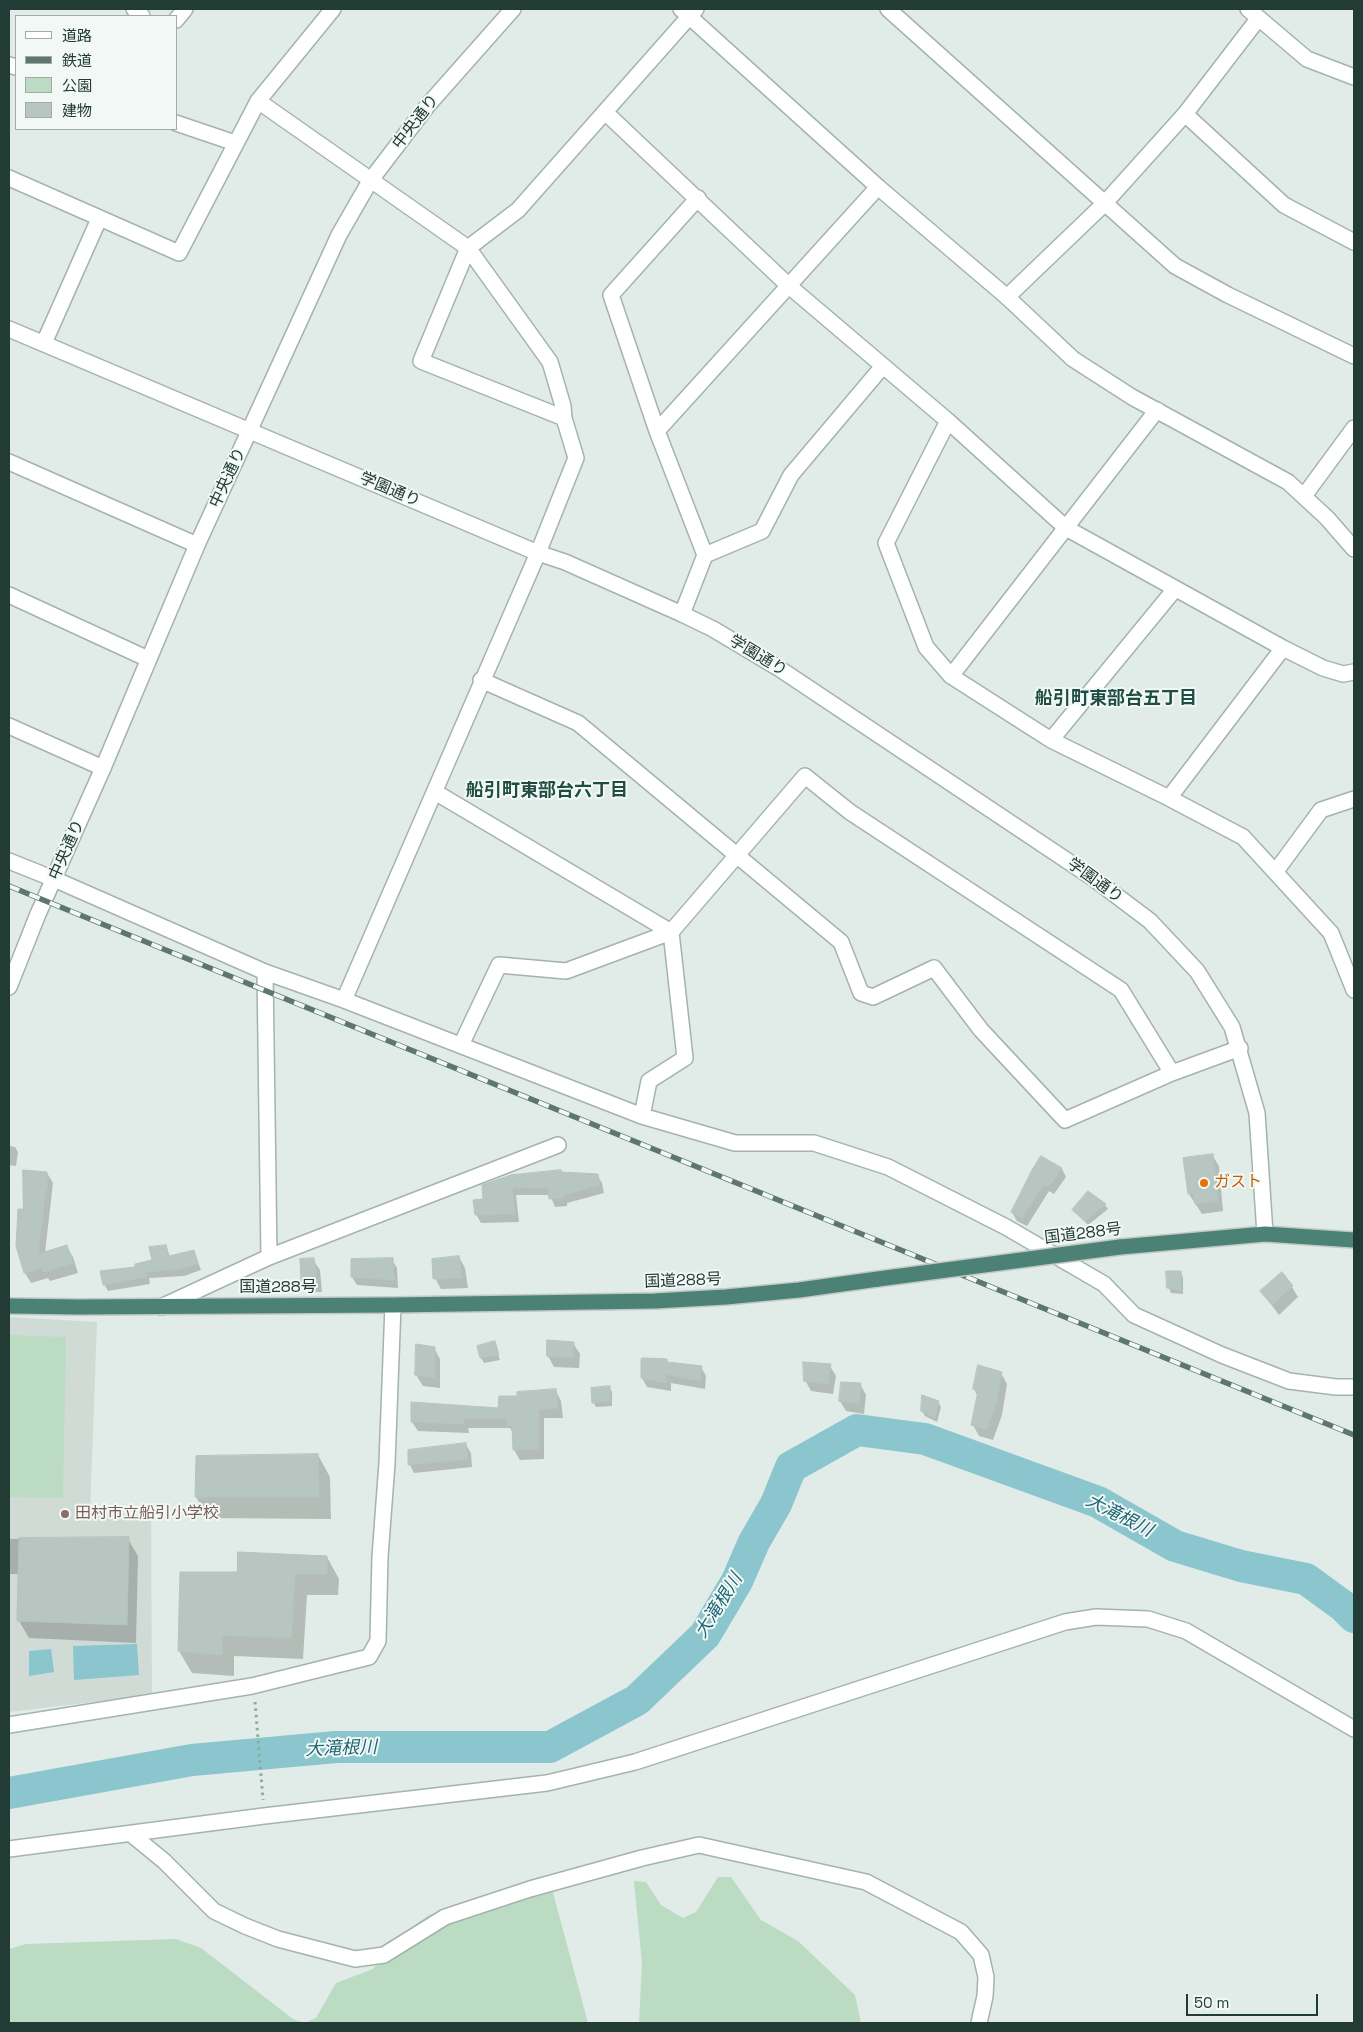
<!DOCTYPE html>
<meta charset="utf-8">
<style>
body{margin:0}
#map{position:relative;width:1363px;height:2032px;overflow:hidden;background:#e1ebe7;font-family:"Space Grotesk","Noto Sans JP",sans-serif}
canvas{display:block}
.frame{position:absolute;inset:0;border:10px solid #223b34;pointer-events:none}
.legend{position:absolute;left:15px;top:15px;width:162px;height:115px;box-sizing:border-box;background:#f2f8f5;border:1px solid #9faca8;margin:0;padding:6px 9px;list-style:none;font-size:15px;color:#223b34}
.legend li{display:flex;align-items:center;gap:10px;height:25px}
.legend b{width:25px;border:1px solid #9faca8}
.scale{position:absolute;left:1186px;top:1994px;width:132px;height:22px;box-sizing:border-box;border:2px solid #223b34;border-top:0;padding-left:6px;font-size:15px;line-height:18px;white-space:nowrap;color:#223b34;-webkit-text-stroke:4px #f2f8f5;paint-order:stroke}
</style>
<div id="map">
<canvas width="1363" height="2032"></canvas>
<div class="frame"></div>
<ul class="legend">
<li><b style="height:6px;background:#fff"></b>道路</li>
<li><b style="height:6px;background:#5d7770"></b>鉄道</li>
<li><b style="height:14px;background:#bbdcc3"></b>公園</li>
<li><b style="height:14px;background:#b7c6c0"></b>建物</li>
</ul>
<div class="scale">50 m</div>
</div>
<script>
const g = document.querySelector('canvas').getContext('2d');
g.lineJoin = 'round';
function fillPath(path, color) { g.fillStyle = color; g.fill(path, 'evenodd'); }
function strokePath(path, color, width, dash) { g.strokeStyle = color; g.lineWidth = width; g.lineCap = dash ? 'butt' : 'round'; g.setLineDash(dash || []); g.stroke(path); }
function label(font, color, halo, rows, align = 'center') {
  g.font = font + ' "Space Grotesk","Noto Sans JP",sans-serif'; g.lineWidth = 4; g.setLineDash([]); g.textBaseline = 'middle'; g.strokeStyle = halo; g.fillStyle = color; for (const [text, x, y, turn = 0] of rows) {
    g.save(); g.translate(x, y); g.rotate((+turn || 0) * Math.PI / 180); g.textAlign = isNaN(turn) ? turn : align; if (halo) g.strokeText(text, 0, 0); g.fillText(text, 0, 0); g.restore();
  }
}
fillPath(new Path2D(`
 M9 1317 97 1322 90 1513 151 1515 152 1695 9 1712Z`), '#d0dbd6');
fillPath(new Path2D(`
 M9 1335 66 1337 63 1498 9 1497Z
 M718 1877H731L761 1920 798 1941 855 1995 861 2023H639L642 1963 634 1881 646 1882 661 1905 683 1918 696 1912Z
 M549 1878 588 2023H9V1949L26 1944 176 1939 201 1948 293 2019 304 2023 316 2018 336 1983 373 1969 397 1938 429 1915Z`), '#bbdcc3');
fillPath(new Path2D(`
 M137 1644 139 1675 74 1680 73 1646Z
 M51 1649 54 1672 29 1676V1651Z`), '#8bc5ce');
fillPath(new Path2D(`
 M9 1146 15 1147 18 1152 16 1166 9 1165Z
 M1212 1155 1219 1166 1223 1211 1202 1214 1189 1194Z
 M1042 1158 1062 1169 1066 1177 1054 1194 1049 1191 1027 1226 1017 1221 1012 1212Z
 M47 1173 53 1183 45 1253 67 1247 73 1257 78 1273 50 1281 48 1278 31 1283 25 1273 17 1245 24 1211Z
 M531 1173 597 1175 602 1183 604 1193 567 1203V1206L555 1207 550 1195H516L519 1222 481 1223 476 1214 484 1200 483 1185 502 1178Z
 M1088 1193 1105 1205 1108 1209 1088 1225 1073 1210Z
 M165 1246 170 1257 194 1252 201 1270 184 1276 149 1278 150 1284 108 1291 104 1284 153 1261Z
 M459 1257 465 1268 468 1288 441 1289 435 1278Z
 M313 1260 320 1270 322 1292H308L302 1281Z
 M392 1260 397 1268 398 1288 357 1285 352 1277Z
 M1180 1272 1183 1277V1294L1171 1293 1169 1288Z
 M1292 1287 1298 1297 1279 1315 1261 1291Z
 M494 1342 500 1360 484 1363 481 1358Z
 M573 1343 580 1354 579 1368 554 1367 548 1356Z
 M434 1348 440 1359V1388L423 1386 416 1375Z
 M666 1360 668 1363 701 1367 706 1376 705 1389 671 1383V1391L647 1387 642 1378Z
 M830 1366 836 1376 833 1394 811 1391 805 1380Z
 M1001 1373 1007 1384 1002 1415 993 1440 979 1436 973 1425 978 1397 974 1389Z
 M860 1384 866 1395 864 1414 846 1411 840 1401Z
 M609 1387 612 1392V1406L596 1407 593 1402Z
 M556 1391 561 1401 563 1418H544V1459L520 1460 514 1450 513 1433 510 1428H468L469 1433 418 1431 412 1422 499 1409 519 1397Z
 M938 1402 941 1407 937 1422 925 1416 922 1411Z
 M466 1445 471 1453 472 1467 414 1473 410 1465Z
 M318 1455 330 1477 331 1519 208 1518 196 1497Z
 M9 1539H128L138 1556 136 1643 29 1638 19 1621V1574H9Z
 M327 1557 339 1579 338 1595H307L303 1659 234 1656V1676L192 1673 179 1651 239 1573Z`), '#0003');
strokePath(new Path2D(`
 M9 1793 192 1760 336 1747H550L637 1700 705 1635 737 1581 754 1542 776 1504 791 1467 857 1430 925 1439 1098 1502 1175 1546 1241 1566 1306 1579 1343 1606 1354 1617`), '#8bc5ce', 32);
const building = new Path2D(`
 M1213 1154 1218 1201 1195 1204 1193 1193 1188 1194 1183 1158Z
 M1041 1156 1062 1168 1049 1186 1044 1184 1022 1218 1011 1212 1032 1170Z
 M23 1170 47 1172V1189H46L38 1254 67 1245 73 1263 43 1272 42 1268 24 1273 16 1246 18 1209H23Z
 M561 1170V1172L598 1174 600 1185 563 1195V1198L549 1199 548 1188 512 1187 515 1214 475 1215 473 1200 483 1199 482 1185 511 1175Z
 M1088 1191 1106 1204 1085 1221 1072 1210Z
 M166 1245 169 1256 194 1250 198 1263 180 1269 146 1272 147 1277 103 1285 100 1271 135 1267V1264L152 1260 149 1247Z
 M459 1256 462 1278 433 1279 432 1259Z
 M314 1258 317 1282H301L300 1259Z
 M393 1258 394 1280 351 1277V1259Z
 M1166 1271H1181V1290L1167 1288Z
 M1282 1272 1293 1286 1272 1305 1260 1291Z
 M547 1340 574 1342V1358L547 1356Z
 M495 1341 499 1355 480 1358 477 1346Z
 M416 1344 435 1347V1378L415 1375Z
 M644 1358 667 1359V1362L702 1366 700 1381 666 1374V1383L641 1378V1359Z
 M803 1362 831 1364 828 1384 804 1381Z
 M978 1365 1002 1372 996 1404 987 1430 971 1425 978 1391 973 1389Z
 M841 1382 861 1383 859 1404 839 1401Z
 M610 1386V1401L592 1403 591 1388Z
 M556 1389 558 1408 539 1409V1449L513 1450 512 1425H507V1418L463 1419 464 1424 411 1422V1402L498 1408 499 1396H517V1392Z
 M922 1395 939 1401 935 1418 921 1411Z
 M466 1443 468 1459 408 1465V1450Z
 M318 1454 319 1497H195L196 1456Z
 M129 1537 127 1625 17 1621 19 1538Z
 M238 1552 327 1556V1574H295L291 1638 222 1635V1655L178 1651 180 1572H237Z`);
fillPath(building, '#b7c6c0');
strokePath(building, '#b4c5be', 1);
const minor = new Path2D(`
 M134 9 142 16
 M888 9 1175 266 1228 295 1354 356
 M1248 9 1307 59 1354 77
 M176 20 185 9
 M9 65 16 67
 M258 101 468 248 550 362 563 406 564 418 576 458 538 553 344 1000
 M605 112 789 286 948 421 1066 528 1283 648 1323 668 1343 674 1354 672
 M1185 114 1284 205 1354 242
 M176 123 235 143
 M9 178 179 253 258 101 333 9
 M698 198 611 295 657 431 705 555 762 531 791 475 883 366
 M1007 297 1104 204 1185 114 1258 19
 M44 343 99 219
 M564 418 421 361 468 248 518 210 696 9
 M948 421 886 543 926 647 951 676 1051 740 1169 798 1243 837 1331 933 1354 990
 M657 431 878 187
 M9 462 197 545
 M1304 496 1354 428
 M9 595 148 659
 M682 614 705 555
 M951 676 1157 410
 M481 680 578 723 841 942 861 993 873 997 934 968 981 1030 1065 1120 1172 1073 1240 1048
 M9 726 103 768
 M1051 740 1175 589
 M435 792 671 932
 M1169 798 1283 648
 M9 861 54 879 265 972 344 1000 642 1116 735 1143H814L888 1167 1006 1227 1104 1284 1134 1315 1222 1355 1289 1381 1336 1387H1354
 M1276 871 1321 810 1354 799
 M265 972 269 1257
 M461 1045 499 965 566 971 671 932 805 776 850 812 1121 990 1172 1073
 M642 1116 649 1081 685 1058 671 932
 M161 1307 269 1257 558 1145
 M9 1725 252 1686 369 1657 378 1641 380 1557 387 1463 393 1305
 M131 1834 164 1861 214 1911 245 1926 278 1939 355 1959 384 1955 445 1917 530 1889 642 1858 699 1845 866 1882 961 1932 981 1955 986 1977 985 1996 979 2023
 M9 1849 264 1816 547 1783 635 1762 1065 1622 1096 1617 1148 1619 1186 1631 1354 1729`);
const tertiary = new Path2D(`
 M681 9 878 187 1007 297 1073 359 1132 397 1288 482 1327 518 1354 549
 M9 329 538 553 565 562 682 614 713 629 780 669 1093 878 1150 921 1197 971 1232 1027 1257 1113 1265 1234
 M9 987 38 914 103 768 197 545 339 235 370 181 428 105 513 9`);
const trunk = new Path2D(`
 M1120 1247 1265 1234 1354 1240
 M9 1306 79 1307 393 1305 655 1301 726 1297 799 1290 878 1279`);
strokePath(minor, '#a4b3ae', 18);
strokePath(tertiary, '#a4b3ae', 18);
strokePath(trunk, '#c1c8c6', 18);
strokePath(new Path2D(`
 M255 1702 263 1800`), '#83aea0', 3, [2.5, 4]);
strokePath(minor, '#fff', 15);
strokePath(tertiary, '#fff', 15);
strokePath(trunk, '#4c8275', 15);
const rail = new Path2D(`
 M9 886 1354 1435`);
strokePath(rail, '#5d7770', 5.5);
strokePath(rail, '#f2f8f5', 4, [11]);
const trunkBridge = new Path2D(`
 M878 1279 1120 1247`);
strokePath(trunkBridge, '#c1c8c6', 18, []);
strokePath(trunkBridge, '#4c8275', 15);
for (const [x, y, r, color] of [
 [1204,1183,5,"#e8710a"],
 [65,1514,5,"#8d6e63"]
]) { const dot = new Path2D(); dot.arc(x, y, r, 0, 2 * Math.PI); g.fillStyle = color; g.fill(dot); strokePath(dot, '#f2f8f5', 2); }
label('16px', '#223b34', '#f2f8f5', [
 ["中央通り",416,122,-52],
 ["中央通り",228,478,-65],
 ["学園通り",390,490,23],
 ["学園通り",758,656,31],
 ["中央通り",67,850,-66],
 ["学園通り",1095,881,36],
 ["国道288号",1083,1234,-7],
 ["国道288号",683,1281,-2],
 ["国道288号",278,1288]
]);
label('16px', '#c56008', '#f2f8f5', [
 ["ガスト",1214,1183]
], 'left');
label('16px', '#785e54', '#f2f8f5', [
 ["田村市立船引小学校",75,1514]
], 'left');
label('bold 18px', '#1f4d41', '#f2f8f5', [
 ["船引町東部台五丁目",1116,699],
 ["船引町東部台六丁目",547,791]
]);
label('italic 18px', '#1f6775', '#f2f8f5', [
 ["大滝根川",1119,1516,27],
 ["大滝根川",719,1606,-58],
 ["大滝根川",341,1749,-2]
]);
</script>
